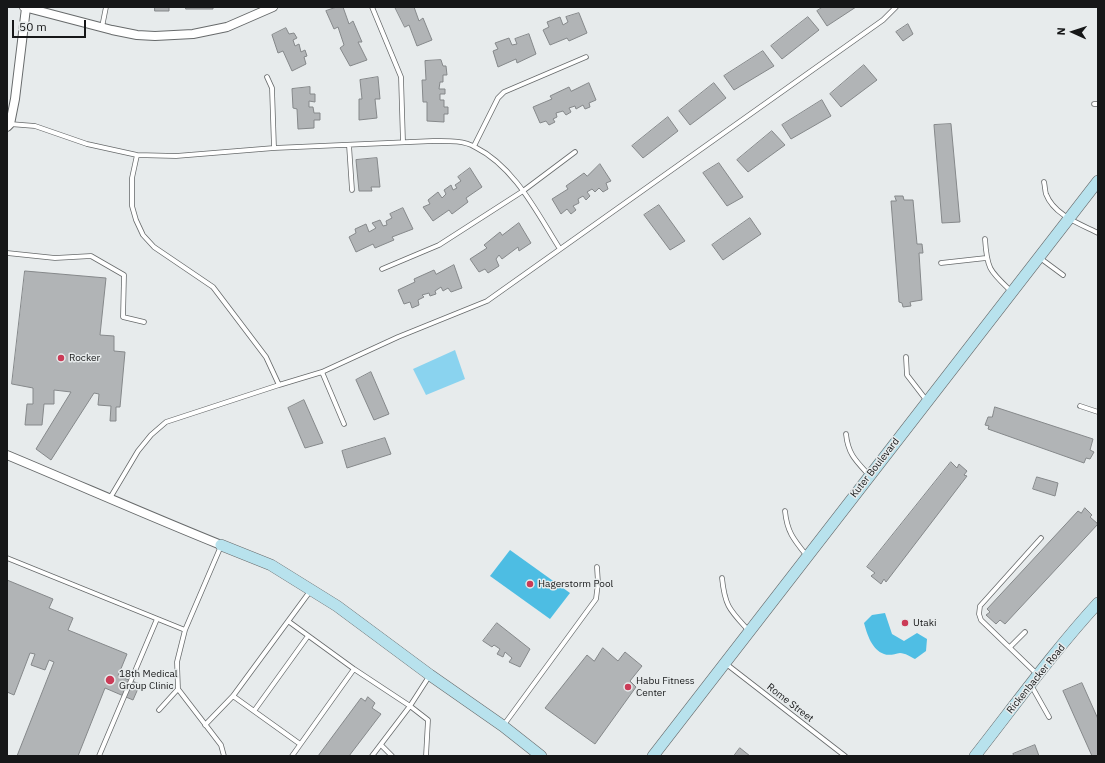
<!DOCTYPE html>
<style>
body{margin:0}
#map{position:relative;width:1105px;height:763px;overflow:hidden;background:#e7ebec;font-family:"IBM Plex Sans",sans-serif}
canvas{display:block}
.frame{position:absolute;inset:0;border:8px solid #161718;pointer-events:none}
.north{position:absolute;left:1053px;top:12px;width:40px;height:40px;-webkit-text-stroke:3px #e7ebec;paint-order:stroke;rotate:273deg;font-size:11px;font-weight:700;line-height:16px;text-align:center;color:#161718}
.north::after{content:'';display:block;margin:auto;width:14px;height:18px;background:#161718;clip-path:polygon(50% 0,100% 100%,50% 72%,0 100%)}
.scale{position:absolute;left:12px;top:20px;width:74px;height:18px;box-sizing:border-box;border:2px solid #161718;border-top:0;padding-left:5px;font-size:12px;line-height:14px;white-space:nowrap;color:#161718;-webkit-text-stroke:3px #e7ebec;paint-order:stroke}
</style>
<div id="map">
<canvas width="1105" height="763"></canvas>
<div class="frame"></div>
<div class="north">N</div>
<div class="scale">50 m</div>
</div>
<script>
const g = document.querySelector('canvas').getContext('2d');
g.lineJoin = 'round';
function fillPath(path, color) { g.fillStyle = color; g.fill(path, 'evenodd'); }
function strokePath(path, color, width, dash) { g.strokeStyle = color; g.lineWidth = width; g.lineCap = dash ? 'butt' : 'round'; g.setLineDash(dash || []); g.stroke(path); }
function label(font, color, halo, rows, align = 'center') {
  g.font = font + ' "IBM Plex Sans",sans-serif'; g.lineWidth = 3; g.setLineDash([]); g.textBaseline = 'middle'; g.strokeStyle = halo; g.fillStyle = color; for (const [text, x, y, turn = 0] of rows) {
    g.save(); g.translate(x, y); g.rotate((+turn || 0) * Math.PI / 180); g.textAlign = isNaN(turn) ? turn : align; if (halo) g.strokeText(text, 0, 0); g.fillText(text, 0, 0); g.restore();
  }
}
fillPath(new Path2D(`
 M455 350 465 379 426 395 413 369Z`), '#8ad3ef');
fillPath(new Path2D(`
 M885 613 892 634 904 641 917 633 927 639 926 651 915 659C911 657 905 653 900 653 895 654 889 656 884 654 872 650 867 634 864 623L872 615Z`), '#4fbee4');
fillPath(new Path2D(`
 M510 550 570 593 550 619 490 576Z`), '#4dbde3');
const building = new Path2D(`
 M155 7H169V11H155Z
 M186 7H213V9H186Z
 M337 7H343L349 24 353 21 362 42H358L367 60 350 66 340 48 344 45 338 27 334 29 326 11Z
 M395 7H414L419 21 423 18 432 40 417 46 409 25 405 27Z
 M823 7H856L827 26 817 11Z
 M579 13 587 33 569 41 567 38 550 45 543 30 549 27 547 22 560 17 563 25 568 22 566 17Z
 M808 17 819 30 782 59 771 46Z
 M908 24 913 34 903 41 896 32Z
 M286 28 289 34 294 33 297 38 293 40 295 46 299 44 301 52 305 50 307 56 304 57 306 64 292 71 283 51 278 53 272 35Z
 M529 34 536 54 517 63 516 59 498 67 493 51 498 49 495 43 509 38 512 45 517 44 515 39Z
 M763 51 774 66 734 90 724 76Z
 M441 60 443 66H446L447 75H443V82H440L439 89H445V94H440V100H444V107H448V114H444V122L427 121V102H423L422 80H426L425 61Z
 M864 65 877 80 841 107 830 94Z
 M378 77 380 99H375L377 118 359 120V99H362L360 80Z
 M589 83 596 100 589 103 590 107 585 109 583 105 576 109 575 106 569 108 571 112 566 115 563 111 556 113 557 117 553 119 555 122 549 125 546 121 540 123 533 107 552 99 550 96 569 87 571 91Z
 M714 83 726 98 690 125 679 111Z
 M310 87V94H315V102L309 101V107H313L314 113H320V120H314V128L298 129 297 109 293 108 292 89Z
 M822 100 831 116 791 139 782 125Z
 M668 117 678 131 643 158 632 146Z
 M951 124 960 222 942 223 934 125Z
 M772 131 785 145 748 172 737 160Z
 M377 158 380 187H371L372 191H359L356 160Z
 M719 163 743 197 727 206 703 173Z
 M600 164 611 181 606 183 608 189 603 192 599 188 595 192 592 189 587 192 590 196 586 200 583 196 578 199 579 203 573 206 576 210 571 214 567 209 561 214 552 199 568 189 566 186 584 173 587 176Z
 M470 168 482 187 466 198 468 202 452 214 449 210 433 221 423 207 430 204 428 200 438 192 442 198 446 194 444 190 451 185 453 190 457 188 455 185 461 181 458 177Z
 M895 196H903L904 200H913L917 244H922L923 253H919L922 300 910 302 911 306 903 307 902 303 899 302 891 201H896Z
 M659 205 685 241 670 250 644 215Z
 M403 208 413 229 392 237 394 240 375 248 373 244 356 252 349 237 356 233 355 229 366 224 369 232 376 228 372 223 380 220 383 226 387 225 386 221 392 218 390 214Z
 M750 218 761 234 723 260 712 245Z
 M519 223 531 243 519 251 518 247 502 259 499 255 496 259 499 266 488 273 485 269 479 272 470 259 487 248 484 245 500 232 502 235Z
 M454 265 462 288 451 292 448 288 443 291 441 287 435 291 436 294 430 296 429 293 422 295 424 297 418 300 419 305 412 308 410 302 404 304 398 290 415 282 414 279 434 270 436 274Z
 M25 271 106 278 100 335 114 336V351L125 352 120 407H116V421H110L111 406 98 405 99 394 94 393 51 460 36 449 71 392 54 390V404H44L42 425H25L27 404H33V388L12 384Z
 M371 372 389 414 374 420 356 380Z
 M304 400 323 443 305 448 288 408Z
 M995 407 1093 439 1090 450 1094 452 1090 459 1086 458 1084 463 988 429 989 426 985 425 988 417H992Z
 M385 438 391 454 347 468 342 451Z
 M951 462 957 468 959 464 967 471 964 475 967 476 886 582 884 579 881 584 871 576 875 573 867 567Z
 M1037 477 1058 483 1055 496 1033 489Z
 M1085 508 1092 515 1090 517 1098 524 1005 624 1000 620 996 624 986 615 990 612 987 609 1078 511 1081 513Z
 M7 580 53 599 49 608 73 618 68 630 127 654 118 676 140 684 133 700 105 688 78 756H17L54 662 49 660 45 670 31 665 35 654 30 653 14 695 7 692Z
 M497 623 530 649 520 667 509 662 512 658 505 652 503 657 497 654 500 649 494 645 492 647 483 641Z
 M603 648 618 661 625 652 642 666 630 681 636 687 595 744 545 708 587 655 594 661Z
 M1082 683 1098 719V756H1092L1063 691Z
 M368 697 375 703 372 708 381 714 349 756H318L361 698 365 701Z
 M1035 745 1039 756H1014L1013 754Z
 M740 748 750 756H734Z`);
fillPath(building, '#b1b4b6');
strokePath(building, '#85888a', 1);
const lane = new Path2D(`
 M372 7 401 77 403 142
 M102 27 106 7
 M267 77 272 88 274 148
 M1094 104H1098
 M10 124 35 126 87 144 137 155 176 156 274 148 433 141C447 141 463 140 475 147 515 167 537 213 560 249
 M349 145 352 190
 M474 146 498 98 504 92 586 57
 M137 155 132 178V206L136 220 143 235 154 247 213 287 266 357 279 385
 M1044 182C1045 186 1045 191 1046 194 1054 215 1080 224 1098 233
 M985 239C987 270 990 271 1012 292
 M7 253 55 258 91 256 124 275 123 317 144 322
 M1040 258 1063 275
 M941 263 986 258
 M382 269 439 245 523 191 575 152
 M906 357 907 375 927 401
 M322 372 344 424
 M1080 406 1098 412
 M846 434C848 454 856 461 869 475
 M110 498 138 451 151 435 166 422 279 385 322 372 398 337 487 301 883 20 896 7
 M785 511C787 532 794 540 807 556
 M221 546 185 630 177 662 178 689 221 745 224 756
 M7 558 185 630
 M722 578C725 607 730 610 749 631
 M288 621 354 669 410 706 428 720 426 756
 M1010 647 1025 632
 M725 663 845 756
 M1038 675 981 620 979 614 980 606 1041 538
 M1031 685 1049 717
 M233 696 300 744
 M159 710 178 689
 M254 711 308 636
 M205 725 233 696 311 590
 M503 726 596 599 598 583 597 567
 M381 745 392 756
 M99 756 157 619
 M292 756 354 669
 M372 756 410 706 430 675`);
const street = new Path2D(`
 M24 7 112 30 137 35 155 36 193 34 227 27 273 7
 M7 127 10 124 15 99 26 8
 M7 455C79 485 149 516 221 545`);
const secondary = new Path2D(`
 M221 545 271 565 337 606 430 675 503 726 541 756
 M653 756 1098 181
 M975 756C1015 705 1054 651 1098 603`);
strokePath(lane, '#676a6b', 5.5);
strokePath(street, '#676a6b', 10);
strokePath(secondary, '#676a6b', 12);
strokePath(lane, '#fff', 4);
strokePath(street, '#fff', 8);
strokePath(secondary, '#b8e2ed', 11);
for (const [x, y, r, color] of [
 [61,358,4,"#cb3b57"],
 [530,584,4,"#cb3b57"],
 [905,623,4,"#cb3b57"],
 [110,680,5,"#cb3b57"],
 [628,687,4,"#cb3b57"]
]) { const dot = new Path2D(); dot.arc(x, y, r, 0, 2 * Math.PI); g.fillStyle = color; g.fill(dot); strokePath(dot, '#e7ebec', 1.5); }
label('10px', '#161718', '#e7ebec', [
 ["Rocker",69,358],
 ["Hagerstorm Pool",538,584],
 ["Utaki",913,623],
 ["18th Medical",119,674],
 ["Group Clinic",119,686],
 ["Habu Fitness",636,681],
 ["Center",636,693]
], 'left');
label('10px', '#161718', '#e7ebec', [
 ["Kuter Boulevard",875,468,-52],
 ["Rickenbacker Road",1036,679,-51],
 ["Rome Street",790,703,38]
]);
</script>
